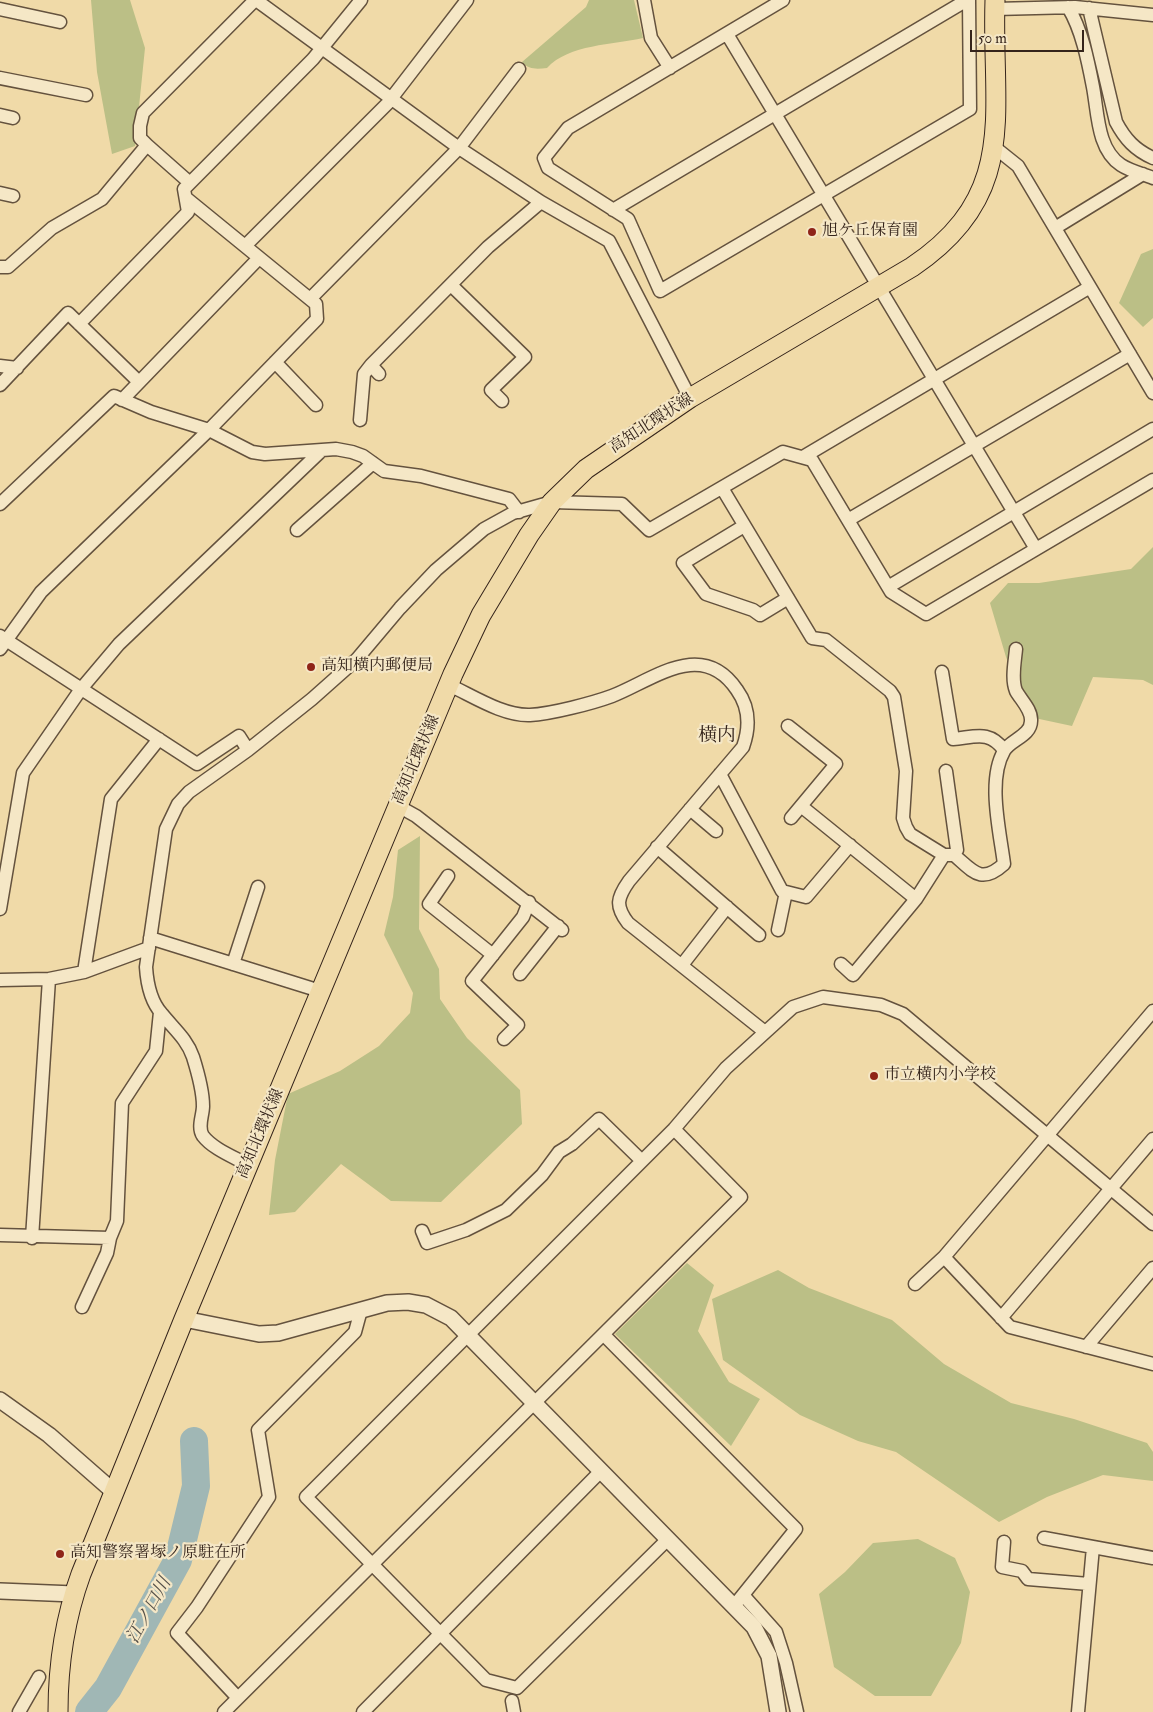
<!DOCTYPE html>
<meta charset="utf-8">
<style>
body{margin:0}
#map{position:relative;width:1153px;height:1712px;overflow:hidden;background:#f0daa8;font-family:"IM FELL Double Pica",serif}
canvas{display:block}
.scale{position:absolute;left:970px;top:30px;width:114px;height:22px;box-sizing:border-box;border:2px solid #35241b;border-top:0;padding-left:6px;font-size:15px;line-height:18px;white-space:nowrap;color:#35241b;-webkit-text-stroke:4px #f5e7c6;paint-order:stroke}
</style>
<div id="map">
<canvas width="1153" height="1712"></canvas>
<div class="scale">50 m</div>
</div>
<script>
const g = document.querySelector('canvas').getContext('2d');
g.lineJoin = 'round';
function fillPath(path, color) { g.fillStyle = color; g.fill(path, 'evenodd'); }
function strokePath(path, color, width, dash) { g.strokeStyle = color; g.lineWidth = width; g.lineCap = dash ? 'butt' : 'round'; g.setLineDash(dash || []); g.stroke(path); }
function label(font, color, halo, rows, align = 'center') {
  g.font = font + ' "IM FELL Double Pica","Noto Serif JP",serif'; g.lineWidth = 4.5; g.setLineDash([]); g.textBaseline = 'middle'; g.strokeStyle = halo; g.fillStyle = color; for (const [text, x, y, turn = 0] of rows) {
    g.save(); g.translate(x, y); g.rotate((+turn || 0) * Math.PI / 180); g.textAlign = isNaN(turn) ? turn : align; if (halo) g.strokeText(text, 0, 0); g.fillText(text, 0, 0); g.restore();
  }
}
fillPath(new Path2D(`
 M91 0H130L145 48 135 146 112 154 97 72Z
 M589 0H634L643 38C613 45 569 44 547 68 537 69 529 70 522 62L586 7Z
 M1153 249V318L1143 327 1119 303 1141 254Z
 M1153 547V685L1143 680 1093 677 1072 726 1030 717 1006 657 990 603 1008 583H1039L1131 569Z
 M420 836 419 929 439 969 440 999 467 1038 520 1090 522 1124 441 1202 391 1201 341 1164 295 1212 269 1215 275 1160 288 1094 340 1071 379 1046 410 1013 413 993 384 935 393 897 398 850Z
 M687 1263 714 1285 698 1331 729 1382 760 1399 731 1446 615 1334Z
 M778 1270 809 1288 892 1320 944 1364 1011 1403 1074 1419 1147 1443 1153 1452V1481L1103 1475 1047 1497 999 1522 896 1452 858 1441 800 1415 723 1360 712 1299Z
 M918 1539 955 1558 970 1592 961 1643 931 1696H875L834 1667 819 1594 845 1572 873 1543Z`), '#bbbf86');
strokePath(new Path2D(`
 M89 1712 108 1688 178 1560 196 1486 194 1441`), '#a0b7b5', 28);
const minor = new Path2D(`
 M256 0 459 148 541 202 609 241 690 398
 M644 0 651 38 670 68
 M783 0 568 128 544 158 548 168 628 219 660 291 970 109 969 0
 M1068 7C1082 30 1088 61 1093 87 1098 113 1097 149 1121 165 1130 171 1143 174 1153 178
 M1089 8 1116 122C1125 139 1135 150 1153 158
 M0 9 60 22
 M995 9 1075 7 1153 15
 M727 34 1036 549
 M0 78 86 95
 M0 115 13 118
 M147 145 140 138V126L143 113 255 0
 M993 146 1018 166 1153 393
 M0 193 13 196
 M613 210 967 0
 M1055 228 1143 174
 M245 246 387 104 467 0
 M0 267H8L52 228 102 199 147 145 190 183
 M451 285 525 357 491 390 502 401
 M310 299 459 148 519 69
 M79 324 188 212 184 189 313 59 361 0
 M275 362 316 405
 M0 366 17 368
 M379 374 371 365 488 247 541 202
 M0 385 68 313 139 382
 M122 400 259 258
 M360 420 364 374 371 365
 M803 457 1090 287
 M722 488 812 638 826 640 890 691 894 697 906 771 903 818 906 827 910 834 944 855 916 899 853 975 841 964
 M0 504 114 396 151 412 209 430 252 452 265 454 336 449 352 452 363 456 384 471 421 476 509 499 519 512
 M848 520 1130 354
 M744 526 683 563 706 594 753 610 760 615 788 598
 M297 530 373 463
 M888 587 1153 429
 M0 636 197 764 239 736 248 750
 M0 649 41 592 209 430 317 319 316 304 186 198
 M942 672 953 739C976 737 989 730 1004 750
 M449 685C473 696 503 716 530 715 551 714 593 703 612 696 653 680 702 638 737 690 750 708 750 727 743 747L629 881C617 898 615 906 628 923L765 1032
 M788 726 836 764 791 818
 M946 771 957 850 954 855
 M720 774 782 891 806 897 850 845
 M398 806 416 816 562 930
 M801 806 916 899
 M690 809 716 831
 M657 847 759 935
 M944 855H954C973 871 981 885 1004 864 1000 832 987 780 1004 751 1010 740 1031 736 1031 721 1032 710 1021 700 1016 691 1011 679 1015 661 1016 649
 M448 876 429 904 493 955
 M0 909 23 773 81 689 119 644 321 451
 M778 930 786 892
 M150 938 320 991
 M233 964 258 887
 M682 965 727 907
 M84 972 111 799 159 739
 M520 974 558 926
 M0 980 49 979 84 972 149 948
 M504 1039 518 1025 472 981 523 917 529 902
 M248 1165C234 1157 213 1149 203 1136 197 1127 203 1116 203 1106 203 1090 198 1073 193 1057 187 1039 173 1028 162 1014 151 1002 147 983 146 967L166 829 178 804 189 792 248 750 312 699 357 659 400 608 436 570 484 529 513 513 552 502 622 504 649 530 783 452 812 460 891 592 926 614 1153 480
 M422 1231 427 1243 466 1230 506 1210 542 1175 559 1152 572 1144 599 1119 642 1161
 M0 1235 110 1238 117 1221 122 1103 156 1051 160 1012
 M32 1238 49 979
 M944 1257 1010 1327 1153 1364
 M915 1284 944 1257 1153 1011
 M82 1307 107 1253 110 1238
 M1001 1318 1153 1139
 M604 1335 796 1529 734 1606
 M1086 1347 1153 1268
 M1044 1538 1153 1558
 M668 1539 517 1688 486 1680 306 1497 674 1129 726 1068 793 1007 823 997 881 1005 903 1014 1153 1224
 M1004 1542 1002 1567 1022 1571 1028 1579 1089 1584
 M743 1595 776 1632 786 1663 797 1712
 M238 1698 177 1633 197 1607 269 1497 258 1430 355 1332 361 1310
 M512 1701 514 1712
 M19 1712 39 1677
 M224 1712 741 1197 674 1129
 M363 1712 601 1471
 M1078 1712 1093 1547`);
const tertiary = new Path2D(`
 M184 1319 259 1334 278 1333 387 1303 408 1302 426 1305 451 1318 754 1627 769 1656 778 1712
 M0 1400 49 1435 114 1492
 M0 1591 74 1594`);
const primary = new Path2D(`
 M58 1712C58 1665 65 1618 81 1574L184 1319 453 674 481 615 529 535 552 502 586 469 690 398 912 267C1021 194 991 111 995 0`);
strokePath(minor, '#64523e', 15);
strokePath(tertiary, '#64523e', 18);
strokePath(primary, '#35241b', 21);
strokePath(minor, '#f5e7c6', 12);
strokePath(tertiary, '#f5e7c6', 15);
strokePath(primary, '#f0daa8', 19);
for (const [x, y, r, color] of [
 [812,232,5,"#8f2418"],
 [311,667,5,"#8f2418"],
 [874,1076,5,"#8f2418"],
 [60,1554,5,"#8f2418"]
]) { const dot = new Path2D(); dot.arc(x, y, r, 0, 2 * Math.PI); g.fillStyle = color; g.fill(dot); strokePath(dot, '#f5e7c6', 2); }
label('16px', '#35241b', '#f5e7c6', [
 ["旭ケ丘保育園",822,232],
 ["高知横内郵便局",321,667],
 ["市立横内小学校",884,1076],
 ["高知警察署塚ノ原駐在所",70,1554]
], 'left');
label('16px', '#35241b', '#f5e7c6', [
 ["高知北環状線",652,424,-33],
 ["高知北環状線",417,760,-67],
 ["高知北環状線",261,1134,-67]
]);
label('italic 18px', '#555049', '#f5e7c6', [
 ["江ノ口川",150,1611,-61]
]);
label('19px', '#35241b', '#f5e7c6', [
 ["横内",717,737]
]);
</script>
